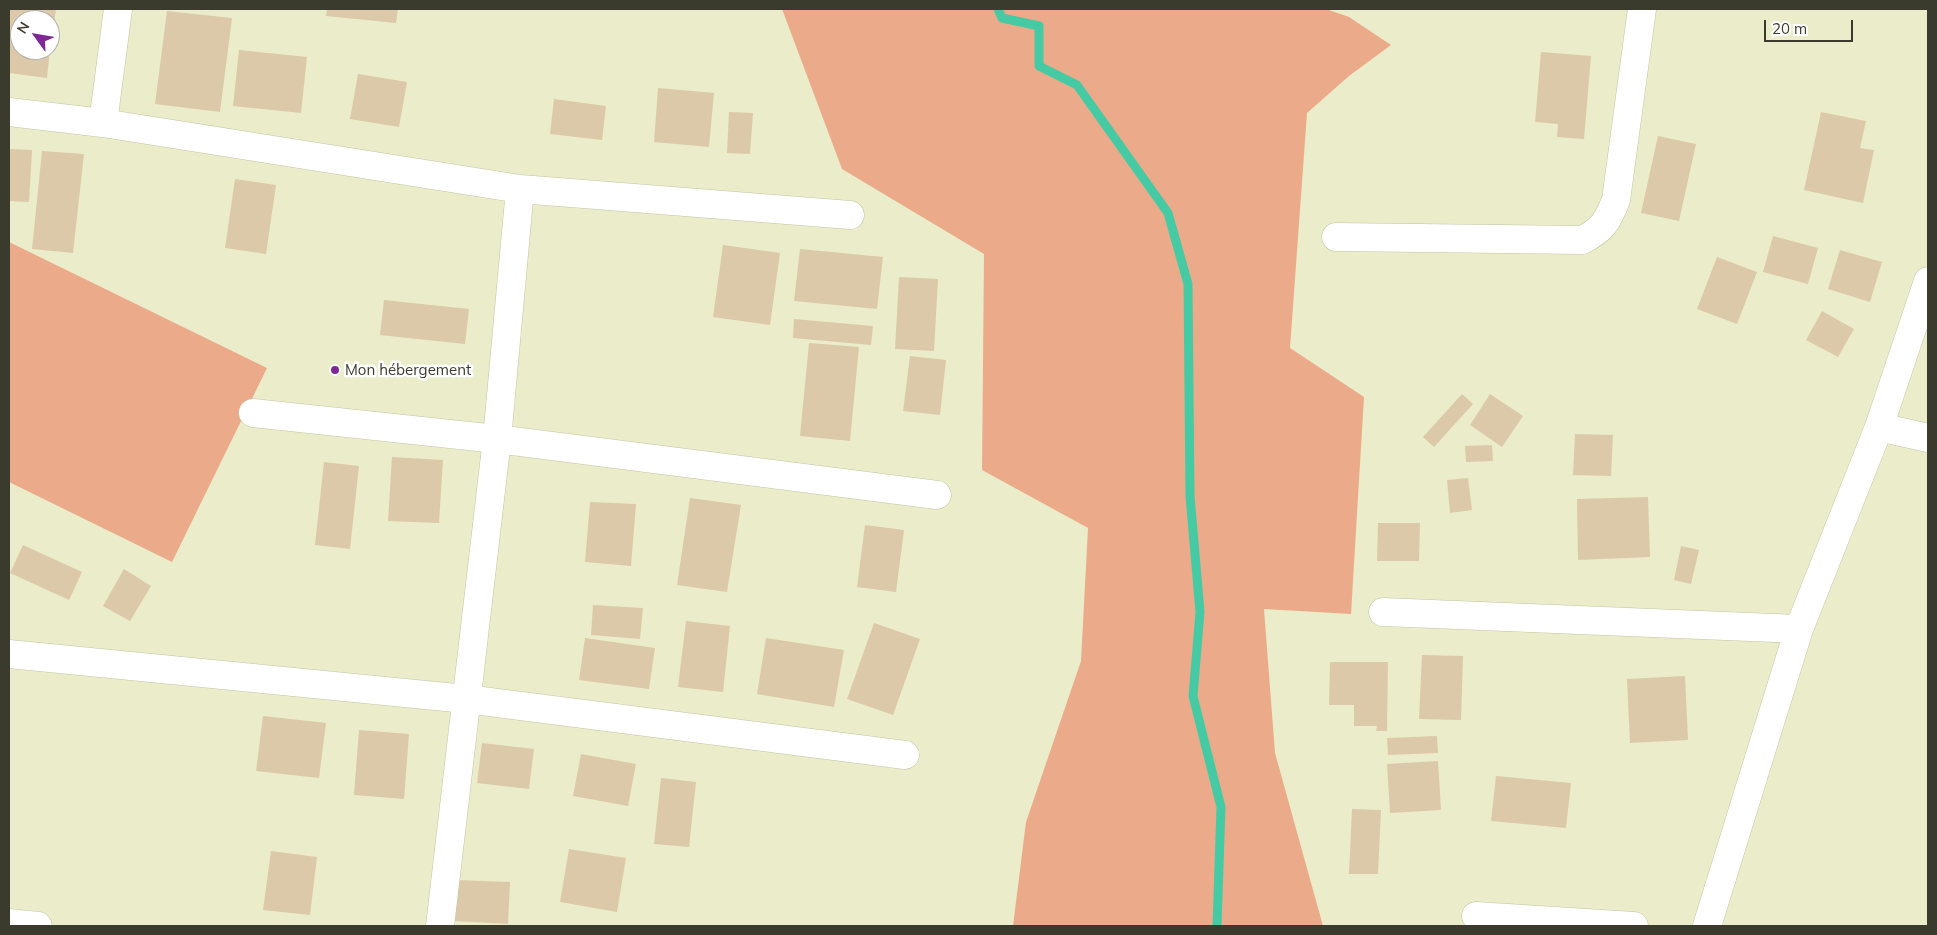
<!DOCTYPE html>
<meta charset="utf-8">
<style>
body{margin:0}
#map{position:relative;width:1937px;height:935px;overflow:hidden;background:#ebecc9;font-family:Mulish,sans-serif}
canvas{display:block}
.frame{position:absolute;inset:0;border:10px solid #3b3b2d;pointer-events:none}
.north{position:absolute;left:10px;top:10px;width:50px;height:50px;box-sizing:border-box;background:#fff;border:1px solid #b1b1ab;border-radius:50%;rotate:302deg;font-size:14px;font-weight:700;line-height:20px;text-align:center;color:#3b3b2d}
.north::after{content:'';display:block;margin:auto;width:18px;height:22px;background:#7e2896;clip-path:polygon(50% 0,100% 100%,50% 72%,0 100%)}
.scale{position:absolute;left:1764px;top:20px;width:89px;height:22px;box-sizing:border-box;border:2px solid #3b3b2d;border-top:0;padding-left:6px;font-size:15px;line-height:18px;white-space:nowrap;color:#3b3b2d;-webkit-text-stroke:4px #fff;paint-order:stroke}
</style>
<div id="map">
<canvas width="1937" height="935"></canvas>
<div class="frame"></div>
<div class="north">N</div>
<div class="scale">20 m</div>
</div>
<script>
const g = document.querySelector('canvas').getContext('2d');
g.lineJoin = 'round';
function fillPath(path, color) { g.fillStyle = color; g.fill(path, 'evenodd'); }
function strokePath(path, color, width, dash) { g.strokeStyle = color; g.lineWidth = width; g.lineCap = dash ? 'butt' : 'round'; g.setLineDash(dash || []); g.stroke(path); }
function label(font, color, halo, rows, align = 'center') {
  g.font = font + ' Mulish,sans-serif'; g.lineWidth = 5; g.setLineDash([]); g.textBaseline = 'middle'; g.strokeStyle = halo; g.fillStyle = color; for (const [text, x, y, turn = 0] of rows) {
    g.save(); g.translate(x, y); g.rotate((+turn || 0) * Math.PI / 180); g.textAlign = isNaN(turn) ? turn : align; if (halo) g.strokeText(text, 0, 0); g.fillText(text, 0, 0); g.restore();
  }
}
fillPath(new Path2D(`
 M782 9H1326L1349 17 1391 45 1349 76 1307 113 1290 348 1364 397 1351 614 1264 609 1275 753 1323 926H1013L1026 822 1081 661 1088 528 982 470 984 254 842 169Z
 M9 242 267 368 172 562 9 482Z`), '#ebab8a');
strokePath(new Path2D(`
 M998 9 1002 18 1039 26V66L1077 85 1168 213 1188 284 1190 496 1200 612 1193 696 1221 807 1217 926`), '#46caa3', 9);
fillPath(new Path2D(`
 M9 9H56L51 44 50 20H20V50H50L47 78 9 73Z
 M327 9H398L396 23 326 16Z
 M167 11 232 18 220 112 155 104Z
 M239 50 307 57 301 113 233 106Z
 M1541 52 1591 56 1584 139 1557 137 1558 124 1535 122Z
 M358 74 407 82 399 127 350 119Z
 M658 88 714 93 709 147 654 142Z
 M554 99 606 106 602 140 550 134Z
 M729 112 753 113 750 154 727 153Z
 M1821 112 1866 121 1860 148 1874 150 1863 203 1804 190Z
 M1658 136 1696 144 1679 221 1641 213Z
 M9 149 32 150 29 202 9 201Z
 M42 151 84 154 73 253 32 249Z
 M235 179 276 185 266 254 225 248Z
 M1773 236 1818 248 1808 284 1763 272Z
 M723 245 780 253 770 325 713 317Z
 M800 249 883 257 877 309 794 301Z
 M1840 250 1882 262 1870 302 1828 289Z
 M1717 257 1757 272 1737 324 1697 309Z
 M899 277 938 279 934 351 895 349Z
 M384 300 469 309 465 344 380 335Z
 M1822 311 1854 329 1838 357 1806 340Z
 M794 319 873 326 871 345 793 338Z
 M809 343 859 347 850 441 800 436Z
 M910 356 946 360 940 415 903 411Z
 M1462 394 1473 404 1434 447 1423 437Z
 M1490 394 1523 416 1502 447 1470 425Z
 M1575 434 1613 435 1611 476 1573 475Z
 M1492 445 1493 461 1466 462 1465 446Z
 M392 457 443 460 439 523 388 521Z
 M324 462 359 466 350 549 315 545Z
 M1468 478 1472 510 1450 513 1447 480Z
 M1648 497 1650 557 1578 560 1577 499Z
 M690 498 741 505 727 592 677 585Z
 M590 502 636 504 631 566 585 562Z
 M1378 523H1420L1419 561H1377Z
 M865 525 904 530 896 592 857 587Z
 M23 545 82 572 69 600 10 573Z
 M1681 546 1699 550 1691 584 1674 580Z
 M124 569 151 586 130 621 103 606Z
 M593 605 643 608 640 639 591 635Z
 M686 621 730 626 723 692 678 687Z
 M874 623 920 639 893 715 847 699Z
 M585 638 655 648 649 689 579 680Z
 M766 638 844 650 834 707 757 694Z
 M1422 655 1463 656 1461 720 1419 719Z
 M1330 662H1388L1387 731H1376L1377 726H1354V705H1329Z
 M1685 676 1688 740 1630 743 1627 679Z
 M263 716 326 723 319 778 256 771Z
 M359 730 409 734 404 799 354 795Z
 M1437 736 1438 753 1388 755 1387 738Z
 M482 743 534 749 529 789 477 783Z
 M581 754 636 764 628 806 573 796Z
 M1438 761 1441 810 1390 813 1387 764Z
 M1496 776 1571 783 1566 828 1491 821Z
 M661 778 696 782 689 847 654 844Z
 M1352 809 1381 810 1378 874H1349Z
 M569 849 626 858 617 912 560 902Z
 M271 851 317 857 310 915 263 910Z
 M456 880 510 882 508 924 454 921Z`), '#dcc9aa');
const minor = new Path2D(`
 M9 112 103 123 520 189 850 215
 M103 123 118 9
 M1336 237 1582 240C1603 230 1608 220 1616 200L1642 9
 M253 413 497 439 937 495
 M1879 427 1928 438
 M1383 612 1799 629
 M9 654 466 699 905 755
 M1476 916 1634 926
 M9 923 38 926
 M440 926 497 439 520 189
 M1707 926 1799 629 1879 427 1928 281`);
strokePath(minor, '#c3c4a2', 29);
strokePath(minor, '#fff', 28);
for (const [x, y, r, color] of [
 [335,370,5,"#7e2896"]
]) { const dot = new Path2D(); dot.arc(x, y, r, 0, 2 * Math.PI); g.fillStyle = color; g.fill(dot); strokePath(dot, '#fff', 2); }
label('15px', '#3b3b2d', '#fff', [
 ["Mon hébergement",345,370]
], 'left');
</script>
